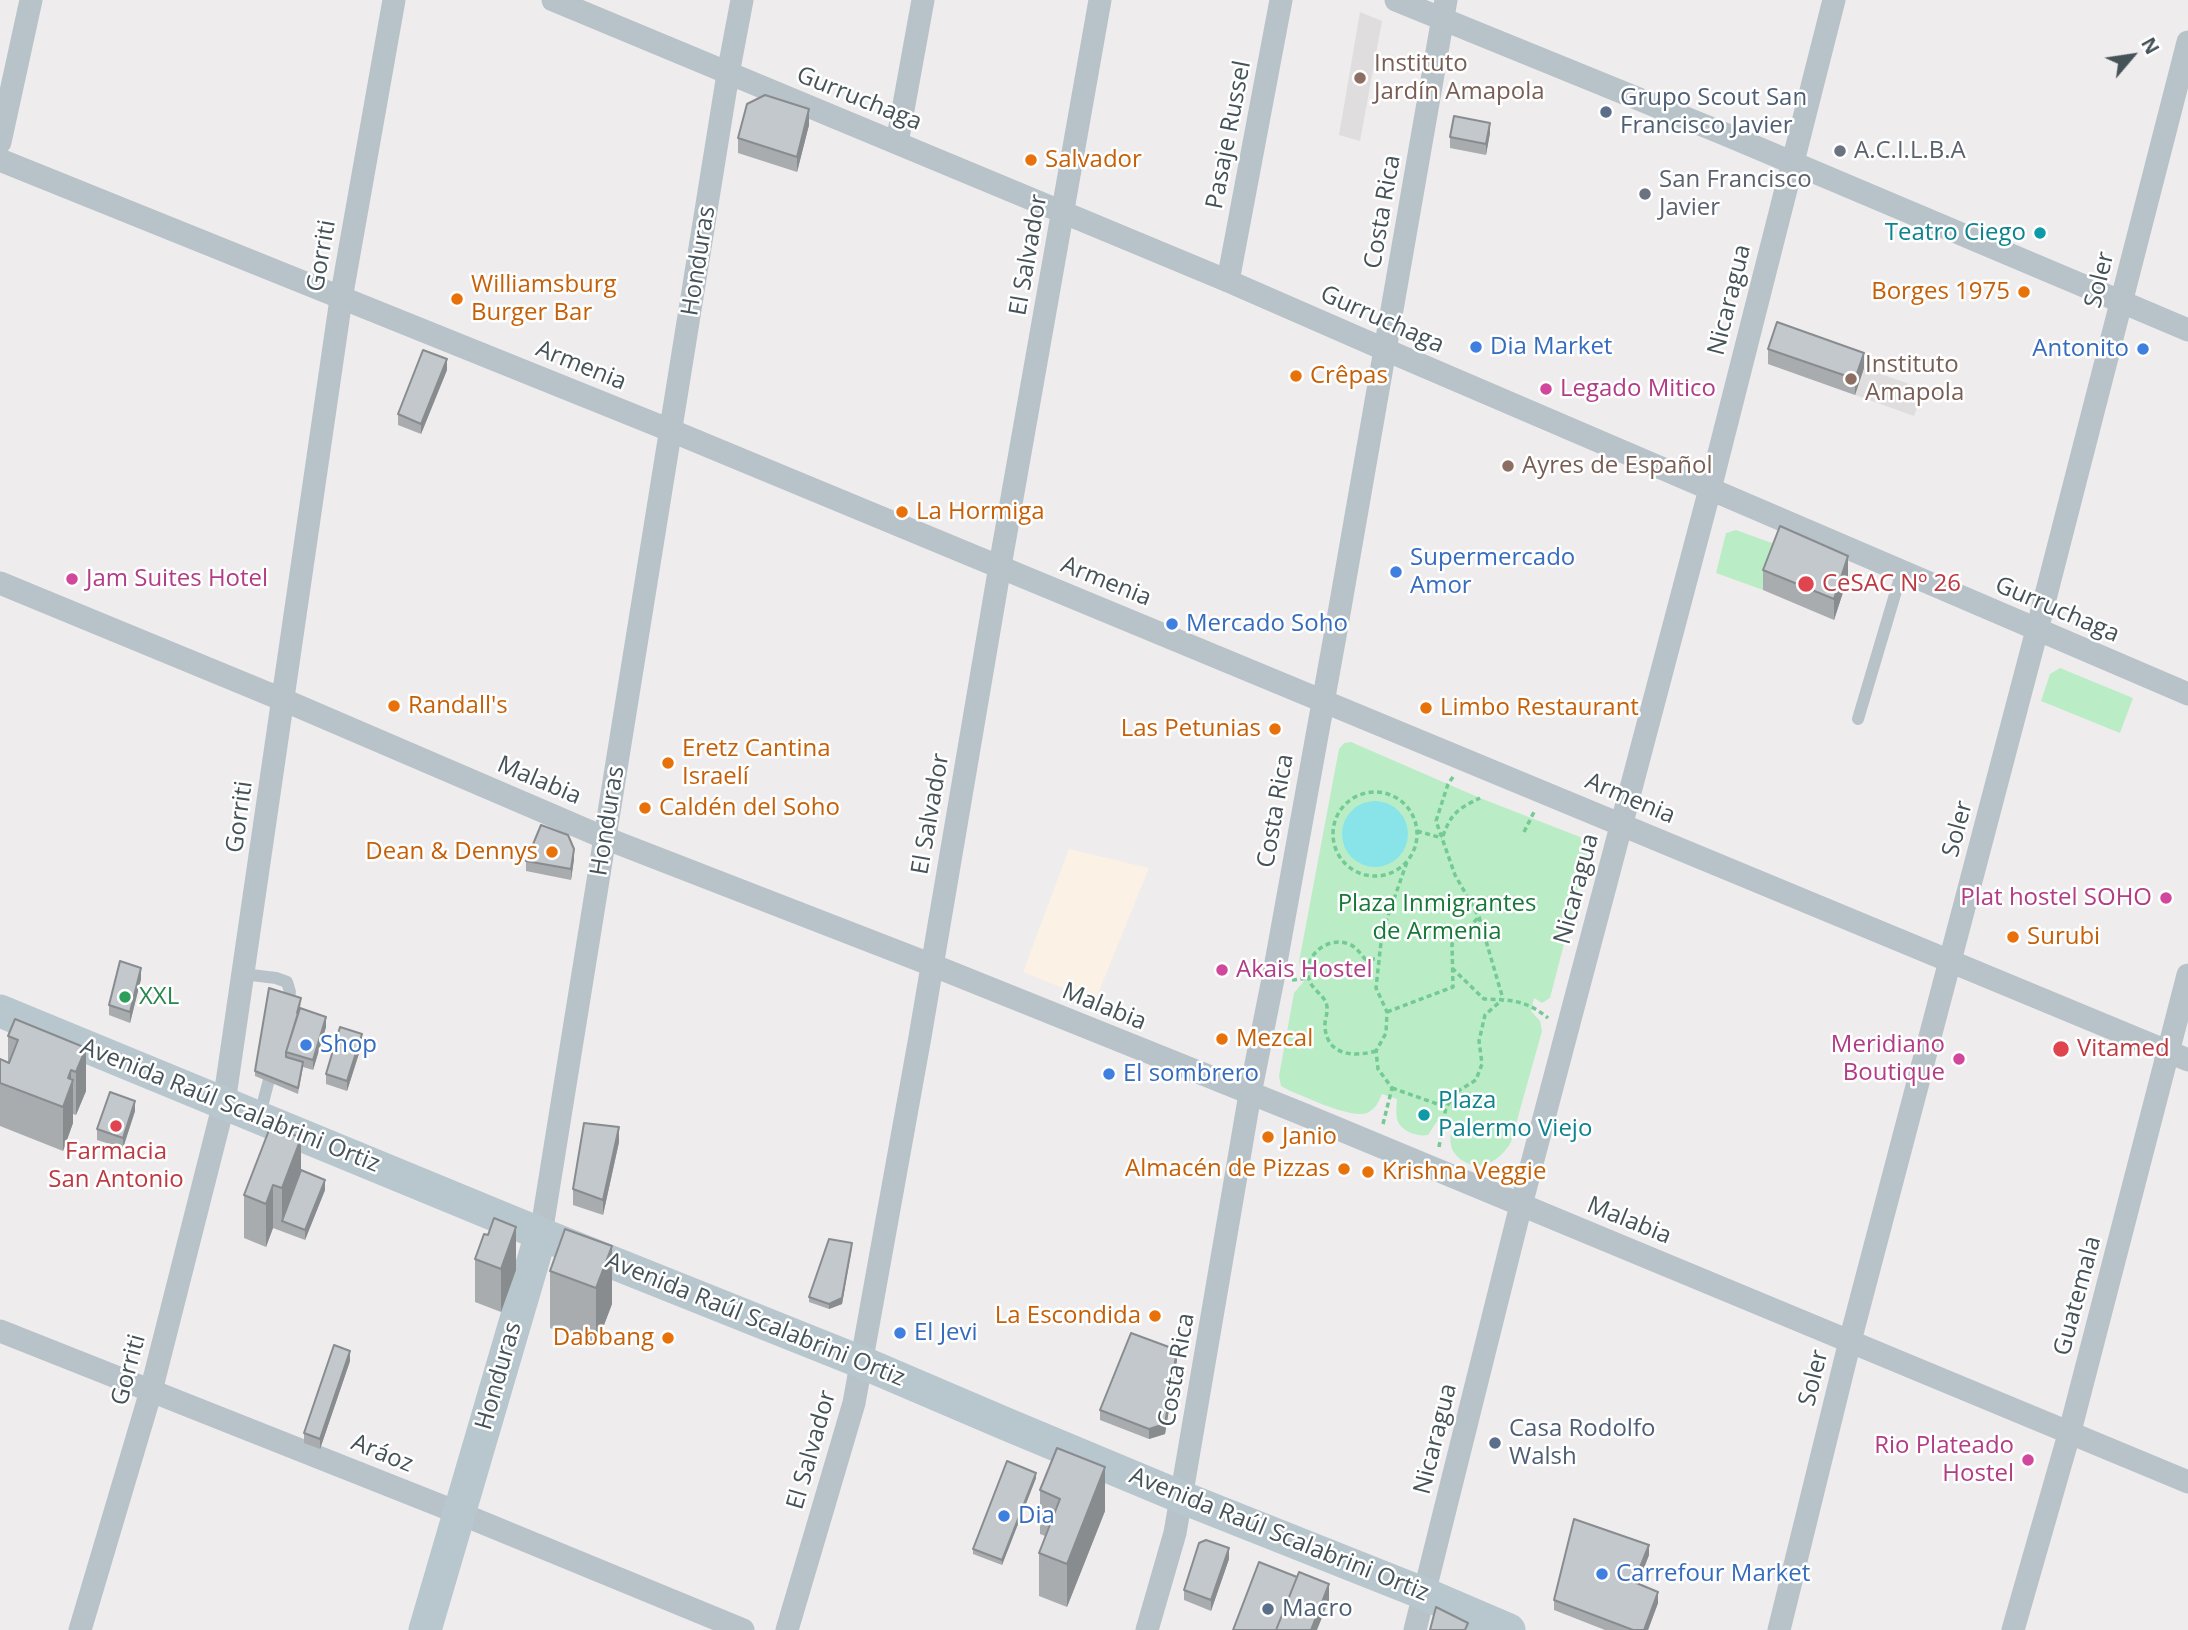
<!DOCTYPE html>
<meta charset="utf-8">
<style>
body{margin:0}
#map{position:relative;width:2188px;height:1630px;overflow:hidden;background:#efeced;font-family:"Open Sans",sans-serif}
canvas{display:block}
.north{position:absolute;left:2097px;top:21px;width:70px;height:70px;-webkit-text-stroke:5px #fff;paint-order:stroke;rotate:61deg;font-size:19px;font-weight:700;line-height:28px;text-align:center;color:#455359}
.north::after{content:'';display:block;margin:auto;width:24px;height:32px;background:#455359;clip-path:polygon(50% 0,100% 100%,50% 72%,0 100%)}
</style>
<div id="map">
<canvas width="2188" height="1630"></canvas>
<div class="north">N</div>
</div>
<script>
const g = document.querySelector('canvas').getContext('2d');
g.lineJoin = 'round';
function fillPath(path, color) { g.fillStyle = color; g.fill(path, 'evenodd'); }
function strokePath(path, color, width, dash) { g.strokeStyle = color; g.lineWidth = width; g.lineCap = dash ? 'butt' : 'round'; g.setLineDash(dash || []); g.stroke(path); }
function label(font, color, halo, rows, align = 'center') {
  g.font = font + ' "Open Sans",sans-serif'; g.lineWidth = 5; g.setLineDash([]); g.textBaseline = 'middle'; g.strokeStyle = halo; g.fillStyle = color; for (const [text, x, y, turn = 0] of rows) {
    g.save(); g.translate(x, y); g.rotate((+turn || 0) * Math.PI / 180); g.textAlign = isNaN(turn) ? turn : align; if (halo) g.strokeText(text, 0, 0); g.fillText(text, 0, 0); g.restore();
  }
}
fillPath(new Path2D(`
 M1069 849 1149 868 1095 1001 1023 972Z`), '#fbf1e4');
fillPath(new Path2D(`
 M1360 12 1382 21 1360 141 1339 135Z
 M1777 338 1924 389 1914 416 1768 364Z`), '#e0ddde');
fillPath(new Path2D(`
 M1736 530 1780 546 1763 590 1716 573 1726 533Z
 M2060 668 2133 698 2120 733 2041 701 2050 674Z
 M1351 742 1480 798 1580 837 1588 851 1550 998 1542 1003 1534 998 1531 1011 1540 1021 1542 1031 1511 1142C1501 1160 1480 1174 1460 1159 1456 1155 1452 1151 1451 1145 1449 1138 1452 1130 1452 1123L1440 1117 1428 1135C1421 1136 1418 1135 1411 1133 1394 1125 1396 1116 1397 1099L1382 1094C1379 1101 1376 1108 1369 1112 1354 1121 1307 1097 1290 1091L1281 1086 1279 1076 1294 993 1305 980 1299 962 1339 749 1344 743Z`), '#baedc6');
fillPath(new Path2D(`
 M1342 834a33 33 0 1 1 66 0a33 33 0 1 1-66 0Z`), '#88e4e9');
strokePath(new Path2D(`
 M1453 777 1448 784 1436 821 1455 875 1479 917 1503 999
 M1333 834a42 42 0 1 1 84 0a42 42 0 1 1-84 0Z
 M1417 831 1442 838
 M1524 832 1534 812
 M1443 836C1451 813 1459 808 1480 798
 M1452 968 1484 999C1512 1000 1526 1000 1548 1018
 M1292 980 1309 978
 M1387 1012 1453 987 1452 944 1479 917
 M1376 1051C1354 1057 1328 1056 1325 1028 1324 1021 1328 1014 1327 1007 1326 993 1306 990 1308 969 1310 950 1331 937 1349 944 1356 947 1360 953 1365 959H1378
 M1392 1088 1446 1107
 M1383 1124 1392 1088 1378 1069 1376 1051 1386 1033 1387 1012 1376 988 1382 933 1407 862
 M1439 1147 1446 1107 1458 1091 1476 1080 1482 1064 1479 1041 1485 1015 1503 999`), '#73ca92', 3.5, [5, 3.5]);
strokePath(new Path2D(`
 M1858 719 1902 571
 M243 974 276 978 287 982 290 992 286 1009
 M259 1118 272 1068`), '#b8c3c9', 12);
strokePath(new Path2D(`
 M553 0 1228 281 1386 350 2188 694
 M1396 0 1727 135 2188 330
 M0 142 31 0
 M897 143 923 0
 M0 160 672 431 2188 1060
 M1228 281 1281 0
 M0 583 286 701 605 838 932 965 1305 1115 2188 1482
 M541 1234 728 74 742 0
 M0 1331 459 1513 743 1630
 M80 1630 151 1391 224 1103 341 299 394 0
 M787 1630 854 1403 920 1037 1000 566 1100 0
 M1147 1630 1175 1533 1250 1094 1273 979 1337 625 1446 0
 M1415 1630 1521 1205 1710 489 1834 0
 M1779 1630 1850 1341 2037 630 2188 42
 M2013 1630 2070 1431 2188 975`), '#b8c3c9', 23);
strokePath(new Path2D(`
 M0 1011 541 1234 861 1362 1006 1424 1181 1497 1425 1594 1509 1630
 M425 1630 541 1234`), '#b8c6ce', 33);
fillPath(new Path2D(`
 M809 125 797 172 738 153V138Z
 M1490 133 1486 155 1450 148V137Z
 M1768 349 1864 368 1855 395 1768 364Z
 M447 370 421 434 398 425V414Z
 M1763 570 1848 577 1834 620 1763 590Z
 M574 859 571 880 526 871V861Z
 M141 979 130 1023 109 1015V1005Z
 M301 1003 299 1011 326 1027 313 1070 303 1067 298 1094 255 1076V1071Z
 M8 1036 86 1048V1091L76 1115 73 1114V1123L63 1151 0 1126V1059L8 1062Z
 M362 1044 347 1091 326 1084V1074Z
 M135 1111 123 1148 97 1140V1129Z
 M619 1142 603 1215 573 1205V1189Z
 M301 1170 325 1190 305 1240 273 1228 266 1247 244 1238V1195Z
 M612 1246V1304L596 1346 550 1328V1271Z
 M852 1248 842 1304 829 1309 809 1302V1297Z
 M475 1259 516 1270 501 1312 475 1302Z
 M1177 1360 1165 1434 1149 1439 1100 1420V1410Z
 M350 1361 320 1449 304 1443V1433Z
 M1036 1478 1002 1565 973 1554V1549Z
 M1040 1490 1105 1511 1067 1607 1039 1596V1553L1045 1536 1040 1534Z
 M1649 1555 1638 1584 1658 1603 1648 1630H1605L1554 1610V1600Z
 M1229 1559 1211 1611 1184 1600V1590Z`), '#a8acaf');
fillPath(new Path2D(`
 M809 109V125L797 172V157Z
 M1490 123V133L1486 155V144Z
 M1864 353V368L1855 395V379Z
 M447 359V370L421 434V424Z
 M1848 556V577L1834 620V599Z
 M574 849V859L571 880V869Z
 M141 968V979L130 1023V1012Z
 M326 1017V1027L313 1070V1060Z
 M362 1034V1044L347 1091V1081Z
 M86 1048V1091L76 1115V1072Z
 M71 1070V1085L73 1080V1123L63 1151V1107L68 1078Z
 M135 1101V1111L123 1148V1138Z
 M619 1127V1142L603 1215V1200Z
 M301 1138V1181L282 1221V1231V1188Z
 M325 1180V1190L305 1240V1230Z
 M273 1185V1228L266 1247V1204Z
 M516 1227V1270L501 1312V1269Z
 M852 1243 842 1304 829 1309V1304Z
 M612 1246V1304L596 1346V1288Z
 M1177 1350V1360L1165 1434 1149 1439V1429Z
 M350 1351V1361L320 1449V1439Z
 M1105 1467V1511L1067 1607V1564Z
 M1036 1473V1478L1002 1565V1560Z
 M1649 1545V1555L1634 1593V1582Z
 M1229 1548V1559L1211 1611V1600Z
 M1329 1584V1600L1317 1630H1311Z
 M1658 1592V1603L1648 1630H1644Z`), '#888c8f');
const building = new Path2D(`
 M765 95 809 109 797 157 738 138 747 104Z
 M1454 116 1490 123 1486 144 1450 137Z
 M1777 322 1864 353 1855 379 1768 349Z
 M423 350 447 359 421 424 398 414Z
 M1780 526 1848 556 1834 599 1763 570Z
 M541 825 568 835 574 849 571 869 526 861Z
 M120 961 141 968 130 1012 109 1005Z
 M269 988 301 998 297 1013H298L286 1052V1057L303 1062 298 1088 255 1071Z
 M300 1008 326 1017 313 1060 286 1052Z
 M15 1019 86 1048 76 1072 71 1070 68 1078 73 1080 63 1107 0 1083V1059L9 1063 18 1040 8 1036Z
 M340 1027 362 1034 347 1081 326 1074Z
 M110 1092 135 1101 123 1138 97 1129Z
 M584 1123 619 1127 603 1200 573 1189Z
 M271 1125 301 1138 282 1188 273 1185 266 1204 244 1195Z
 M301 1170 325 1180 305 1230 282 1221Z
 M494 1218 516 1227 501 1269 475 1259 484 1234 488 1235Z
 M565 1229 612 1246 596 1288 550 1271Z
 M829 1239 852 1243 842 1298 829 1304 809 1297Z
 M1131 1333 1177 1350 1165 1424 1149 1429 1100 1410Z
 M334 1345 350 1351 320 1439 304 1433Z
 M1057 1448 1105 1467 1067 1564 1039 1553 1060 1499 1040 1490Z
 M1007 1461 1036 1473 1002 1560 973 1549Z
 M1574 1519 1649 1545 1634 1582 1658 1592 1644 1630H1633L1554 1600Z
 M1206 1540 1229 1548 1211 1600 1184 1590 1199 1543Z
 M1259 1562 1297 1577 1276 1630H1233Z
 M1299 1572 1329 1584 1311 1630H1276Z
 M1436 1607 1468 1623 1465 1630H1430Z`);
fillPath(building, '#c3c8cc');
strokePath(building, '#888c8f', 2);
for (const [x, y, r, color] of [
 [1360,78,7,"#8d6e63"],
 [1606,112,7,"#5c6f8a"],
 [1840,151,7,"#6b7280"],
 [1031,160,7,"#e8710a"],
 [1645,194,7,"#6b7280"],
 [2040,233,7,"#0f9aa8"],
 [2024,292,7,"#e8710a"],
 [457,299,7,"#e8710a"],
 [1476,347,7,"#3f7fe0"],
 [2143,349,7,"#3f7fe0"],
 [1296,376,7,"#e8710a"],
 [1851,379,7,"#8d6e63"],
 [1546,389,7,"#d1479c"],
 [1508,466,7,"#8d6e63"],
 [902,512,7,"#e8710a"],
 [1396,572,7,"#3f7fe0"],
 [72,579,7,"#d1479c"],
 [1806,584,9,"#e0444e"],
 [1172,624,7,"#3f7fe0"],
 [394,706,7,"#e8710a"],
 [1426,708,7,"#e8710a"],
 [1275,729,7,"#e8710a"],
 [668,763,7,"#e8710a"],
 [645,808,7,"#e8710a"],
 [552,852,7,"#e8710a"],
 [2166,898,7,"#d1479c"],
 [2013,937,7,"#e8710a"],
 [1222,970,7,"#d1479c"],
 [125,997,7,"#2e9e5b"],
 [1222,1039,7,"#e8710a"],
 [306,1045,7,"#3f7fe0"],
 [2061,1049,9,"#e0444e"],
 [1959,1059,7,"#d1479c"],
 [1109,1074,7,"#3f7fe0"],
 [1424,1115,7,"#0f9aa8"],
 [116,1126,7,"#e0444e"],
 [1268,1137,7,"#e8710a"],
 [1344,1169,7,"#e8710a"],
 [1368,1172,7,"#e8710a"],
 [1155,1316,7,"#e8710a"],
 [900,1333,7,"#3f7fe0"],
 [668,1338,7,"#e8710a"],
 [1495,1443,7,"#5c6f8a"],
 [2028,1460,7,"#d1479c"],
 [1004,1516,7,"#3f7fe0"],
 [1602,1574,7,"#3f7fe0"],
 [1268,1609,7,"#5c6f8a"]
]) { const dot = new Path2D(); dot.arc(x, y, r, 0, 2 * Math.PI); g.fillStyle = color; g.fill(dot); strokePath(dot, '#fff', 2.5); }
label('24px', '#785e54', '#fff', [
 ["Instituto",1374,64],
 ["Jardín Amapola",1374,92],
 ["Instituto",1865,365],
 ["Amapola",1865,393],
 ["Ayres de Español",1522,466]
], 'left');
label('24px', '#4e5e75', '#fff', [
 ["Grupo Scout San",1620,98],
 ["Francisco Javier",1620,126],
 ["Casa Rodolfo",1509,1429],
 ["Walsh",1509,1457],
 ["Macro",1282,1609]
], 'left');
label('24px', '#455359', '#fff', [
 ["Gurruchaga",859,99,22],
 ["Pasaje Russel",1229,135,-79],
 ["Costa Rica",1383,212,-80],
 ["El Salvador",1029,255,-80],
 ["Gorriti",322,256,-80],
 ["Honduras",699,261,-81],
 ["Soler",2100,280,-76],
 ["Nicaragua",1730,300,-76],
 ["Gurruchaga",1382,320,24],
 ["Armenia",581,366,22],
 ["Armenia",1106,582,22],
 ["Gurruchaga",2057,610,23],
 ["Malabia",539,781,23],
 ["Armenia",1630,799,23],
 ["Costa Rica",1276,811,-80],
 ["El Salvador",931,814,-80],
 ["Gorriti",240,817,-82],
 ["Honduras",608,821,-81],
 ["Soler",1958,829,-75],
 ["Nicaragua",1577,889,-75],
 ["Malabia",1104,1007,22],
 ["Avenida Raúl Scalabrini Ortiz",230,1106,22],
 ["Malabia",1629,1221,22],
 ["Guatemala",2078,1296,-75],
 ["Avenida Raúl Scalabrini Ortiz",755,1320,22],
 ["Gorriti",129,1370,-75],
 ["Costa Rica",1177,1370,-80],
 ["Honduras",499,1376,-74],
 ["Soler",1814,1378,-76],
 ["Nicaragua",1436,1439,-76],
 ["El Salvador",812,1450,-74],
 ["Aráoz",382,1454,22],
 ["Avenida Raúl Scalabrini Ortiz",1279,1535,22]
]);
label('24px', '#5b616d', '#fff', [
 ["A.C.I.L.B.A",1854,151],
 ["San Francisco",1659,180],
 ["Javier",1659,208]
], 'left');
label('24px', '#c56008', '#fff', [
 ["Salvador",1045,160],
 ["Williamsburg",471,285],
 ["Burger Bar",471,313],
 ["Borges 1975",2010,292,"right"],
 ["Crêpas",1310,376],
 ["La Hormiga",916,512],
 ["Randall's",408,706],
 ["Limbo Restaurant",1440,708],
 ["Las Petunias",1261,729,"right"],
 ["Eretz Cantina",682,749],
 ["Israelí",682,777],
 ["Caldén del Soho",659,808],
 ["Dean & Dennys",538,852,"right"],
 ["Surubi",2027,937],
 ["Mezcal",1236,1039],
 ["Janio",1282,1137],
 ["Almacén de Pizzas",1330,1169,"right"],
 ["Krishna Veggie",1382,1172],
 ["La Escondida",1141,1316,"right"],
 ["Dabbang",654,1338,"right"]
], 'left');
label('24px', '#0d838f', '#fff', [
 ["Teatro Ciego",2026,233],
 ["Plaza",1438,1101,"left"],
 ["Palermo Viejo",1438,1129,"left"]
], 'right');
label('24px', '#366cbe', '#fff', [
 ["Dia Market",1490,347],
 ["Antonito",2129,349,"right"],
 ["Supermercado",1410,558],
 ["Amor",1410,586],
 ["Mercado Soho",1186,624],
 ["Shop",320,1045],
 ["El sombrero",1123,1074],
 ["El Jevi",914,1333],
 ["Dia",1018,1516],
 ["Carrefour Market",1616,1574]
], 'left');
label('24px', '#b23c85', '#fff', [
 ["Legado Mitico",1560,389],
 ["Jam Suites Hotel",86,579],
 ["Plat hostel SOHO",2152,898,"right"],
 ["Akais Hostel",1236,970],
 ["Meridiano",1945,1045,"right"],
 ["Boutique",1945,1073,"right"],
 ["Rio Plateado",2014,1446,"right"],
 ["Hostel",2014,1474,"right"]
], 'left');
label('24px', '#be3a42', '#fff', [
 ["CeSAC Nº 26",1822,584],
 ["Vitamed",2077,1049],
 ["Farmacia",116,1152,"center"],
 ["San Antonio",116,1180,"center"]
], 'left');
label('24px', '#187839', '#fff', [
 ["Plaza Inmigrantes",1437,904],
 ["de Armenia",1437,932]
]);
label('24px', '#27864d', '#fff', [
 ["XXL",139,997]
], 'left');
</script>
